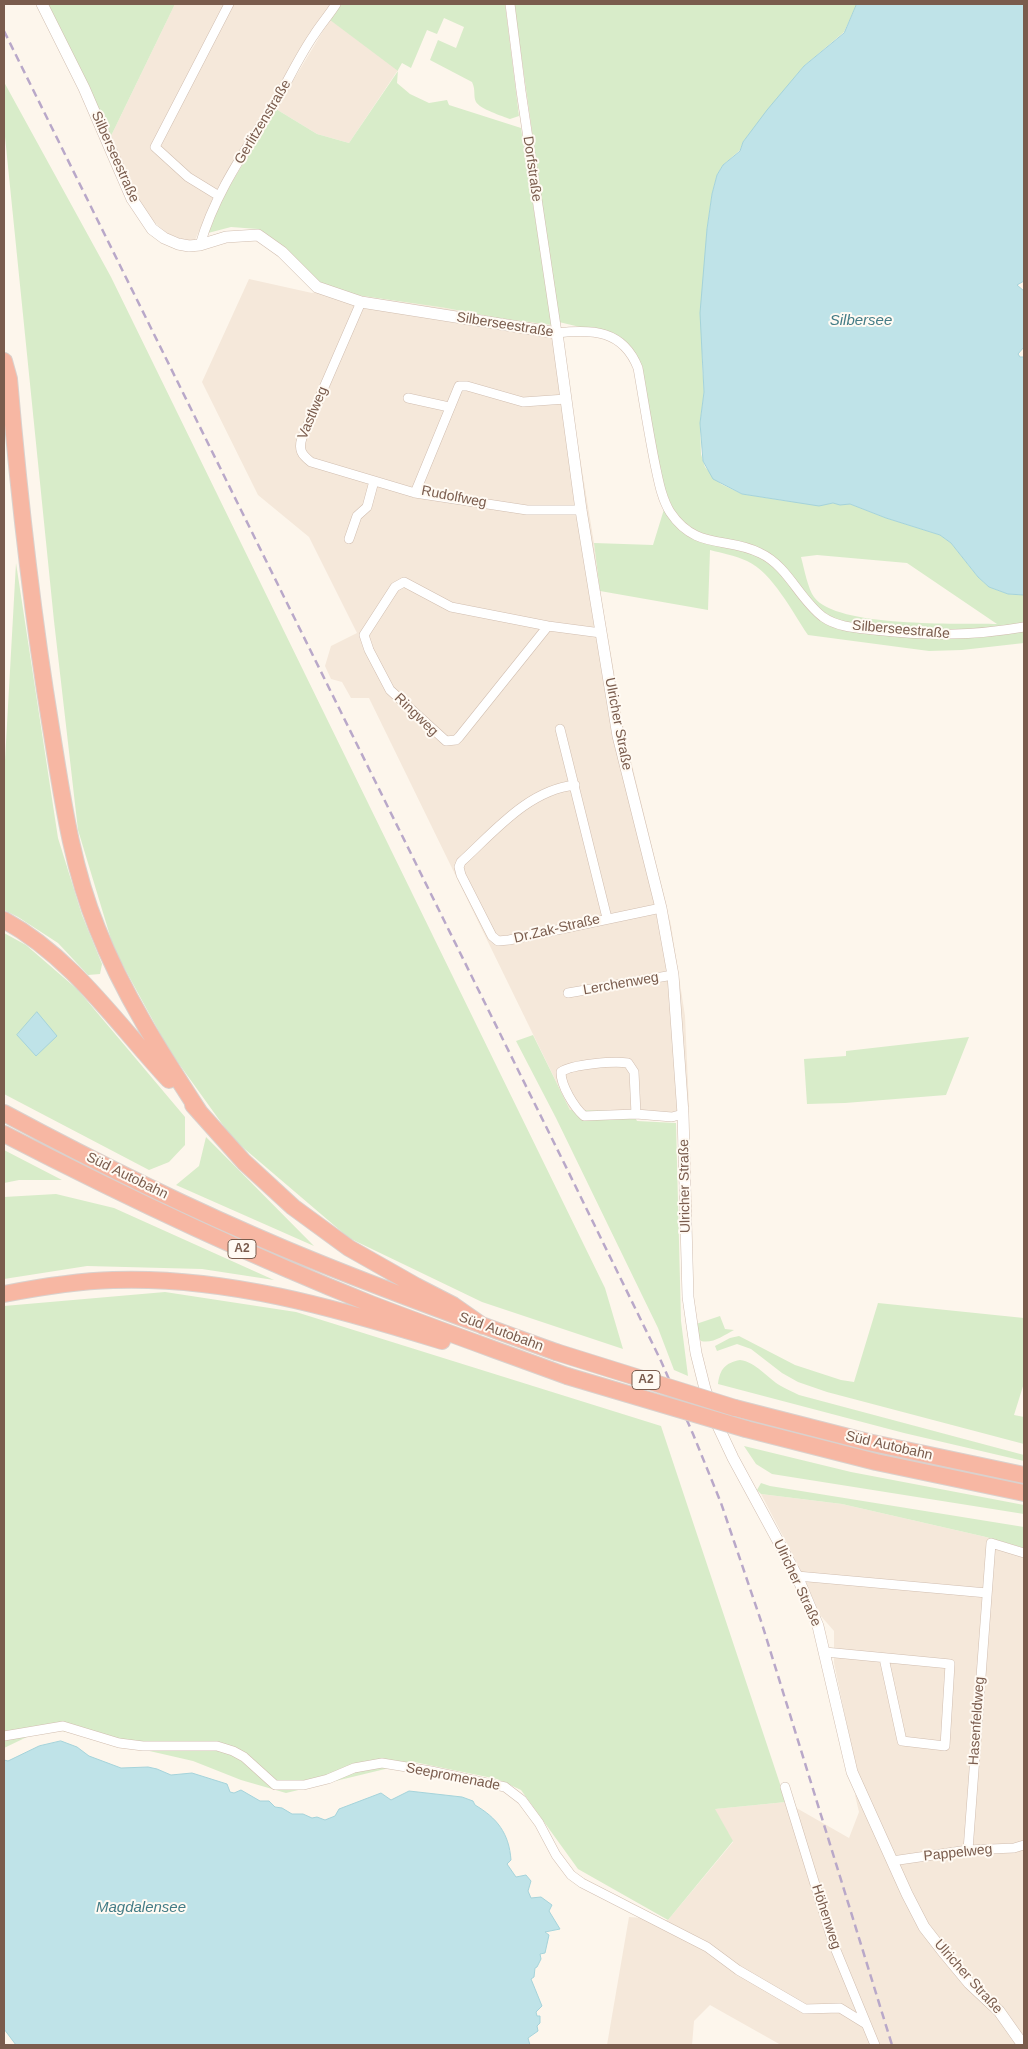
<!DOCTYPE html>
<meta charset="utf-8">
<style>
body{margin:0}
#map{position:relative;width:1028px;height:2049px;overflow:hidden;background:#fdf6ec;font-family:Arial,sans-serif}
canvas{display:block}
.frame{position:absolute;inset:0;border:5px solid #7a5c4d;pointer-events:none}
</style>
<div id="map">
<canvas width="1028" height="2049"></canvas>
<div class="frame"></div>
</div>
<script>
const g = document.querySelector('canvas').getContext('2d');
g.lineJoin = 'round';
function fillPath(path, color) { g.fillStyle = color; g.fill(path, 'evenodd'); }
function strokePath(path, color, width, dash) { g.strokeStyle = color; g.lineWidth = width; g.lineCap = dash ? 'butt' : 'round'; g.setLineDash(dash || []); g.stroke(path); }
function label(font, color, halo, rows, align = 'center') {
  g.font = font + ' Arial,sans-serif'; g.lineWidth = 4; g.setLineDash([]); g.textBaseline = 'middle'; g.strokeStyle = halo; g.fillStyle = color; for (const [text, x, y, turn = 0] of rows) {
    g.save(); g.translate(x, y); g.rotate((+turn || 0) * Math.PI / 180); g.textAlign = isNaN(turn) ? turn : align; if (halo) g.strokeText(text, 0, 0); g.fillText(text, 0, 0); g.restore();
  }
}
fillPath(new Path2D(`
 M175 4H339L331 20 398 70 349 143 317 134 276 109 329 21 311 34 213 200 195 240H184L166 233 147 215 135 194 110 138Z
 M249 279 312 293 329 287 356 295 446 308 498 318 552 325 560 335 594 543 600 591 625 736 671 925 685 1016 689 1107 674 1112 570 1110 369 698H351L342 682 331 679 325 666 331 646 357 633 309 537 258 495 202 382Z
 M761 1494 842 1504 986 1537 1024 1548V2045H781L710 2005 694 2021 692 2045H607L629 1917 668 1920 733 1842 714 1809 786 1802 849 1838 859 1812 855 1795 865 1792 856 1769 834 1663V1631L820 1615 799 1567Z`), '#f5e8da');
fillPath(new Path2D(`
 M47 4H175L110 138Z
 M339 4H505L519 116 510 119C502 116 480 109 476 102 473 96 476 90 472 82L430 60 438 40 456 48 464 27 444 18 437 34 427 30 411 68 402 63 398 70 397 83 410 94 429 103 447 100 449 105 521 128 552 325 498 318 446 308 356 295 320 283 258 229 231 227 208 233 215 210 276 109 317 134 349 143 398 71 330 20Z
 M514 4H857L844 32 804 66 743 142 740 150 723 165 717 175 712 194 707 229 702 362 704 392 700 423 701 454 705 467 721 484 742 494 786 501 850 504 886 518 940 535 951 543 978 577 989 587 1008 594 1024 595V643L962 650 929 651 808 635C793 613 772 572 747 561 736 556 722 553 710 550L708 610 600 591 594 543 653 545 665 506 634 353 584 328 559 322ZM817 555 907 563 997 624C960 623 836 628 814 597 808 589 804 568 801 557Z
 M4 82 111 277 605 1288 623 1349 482 1302 349 1238 233 1139 169 1050 114 949 78 830 54 621 4 127Z
 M16 563 58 838 82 915 102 964 100 974 88 975 58 943 18 917 4 910V778Z
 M4 933 26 945 78 990 185 1117V1145L169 1162 149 1170 4 1094Z
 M533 1035 570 1110 632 1111 637 1121 676 1123 681 1321 688 1376 674 1370 658 1328 556 1118 516 1041Z
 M969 1037 946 1095 845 1103 807 1104 804 1059 846 1056V1051Z
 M206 1137 314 1246 176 1185 199 1166Z
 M4 1150 62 1180H19L4 1183Z
 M56 1194 114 1208 274 1280 202 1269 87 1266 4 1279V1197Z
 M165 1292 296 1312 661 1426 786 1802 715 1809 733 1841 668 1920 578 1869 521 1790 497 1779 414 1762 286 1793 241 1780 193 1761 58 1730 29 1736 4 1748V1306Z
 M878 1303 1024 1318V1383L1014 1415 1024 1417V1444L827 1392 798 1382 782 1373 751 1349 737 1344 717 1351 715 1346 730 1338 739 1336 795 1365 841 1380 854 1382Z
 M720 1316 725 1329 734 1330C724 1335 713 1344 701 1341L697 1335 696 1324Z
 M740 1360C756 1362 767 1378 781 1386 786 1389 793 1392 799 1395L1024 1455V1461L904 1433 718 1384C720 1369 725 1363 740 1360Z
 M744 1446 851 1472 1024 1505V1514L772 1474 756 1464Z
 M761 1483 770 1486 1024 1527V1548L986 1537 842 1504 761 1494 757 1490Z`), '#d8ecc9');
const water = new Path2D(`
 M857 4H1024V281L1017 285 1024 291V347L1018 354 1020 357H1024V595L1008 594 989 587 978 577 951 543 940 535 886 518 850 504 840 505 833 503 819 506 742 494 713 479 703 461 700 423 704 392 700 313 707 229 712 194 717 175 723 165 740 151 743 142 767 110 804 66 844 33Z
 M37 1012 57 1036 36 1056 17 1035Z
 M61 1741 77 1747 89 1756 121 1768 148 1767 157 1769 171 1775 192 1773 227 1784 230 1792 234 1793 241 1790 260 1801H269L275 1807 282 1808 292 1814H303L312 1818 317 1817 325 1820 335 1816 339 1809 381 1793 391 1800 409 1791 462 1797 473 1801 475 1805C497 1818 509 1833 511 1860L507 1864 516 1877 526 1875 531 1881 528 1891 531 1898 541 1897 552 1905 549 1911 560 1929 545 1932 549 1935 545 1953 540 1954 541 1959 537 1967 535 1968 534 1977 531 1979 542 2006 536 2012 537 2016H540V2023L537 2026 538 2031 528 2038 530 2045H16L4 2029V1760L8 1761 39 1746Z`);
fillPath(water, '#bfe3e8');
strokePath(water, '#a5d3da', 1);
const minor = new Path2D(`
 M510 4 521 91 557 333C593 329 623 330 638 368 644 402 649 436 656 469 659 483 662 499 670 512 696 551 727 536 760 553 788 566 799 599 823 617 837 627 857 628 874 630 927 636 972 636 1024 627
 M219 196 188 177 155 147 229 4
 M200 245C215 192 248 147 276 101 289 79 300 55 314 35 321 24 329 15 336 4
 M361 302 302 438C298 450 302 455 311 462L415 493
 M408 398 449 407
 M566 399 523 402 467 386H459L415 493 527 510H581
 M349 539 357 516 367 507 374 481
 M548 626 459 737 456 740 446 741 390 690 369 650 364 635 395 587 404 582 451 607 548 626 601 633
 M560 729 607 918
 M575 785C528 790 494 832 461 862L459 867 461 875 492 936 498 941 509 940 661 908
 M568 993 673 975
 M636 1114 584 1116C574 1107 561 1086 561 1072 572 1064 614 1061 628 1063L634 1072 636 1114 672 1117 683 1114
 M797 1576 987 1593
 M825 1652 950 1664 945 1746 902 1741 884 1658
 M4 1736 63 1726 119 1743 143 1746H217L233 1751 244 1757 275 1785H304L328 1779 354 1768 382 1763 431 1771 505 1787 522 1800 539 1823 556 1855 571 1875 582 1883 707 1947 738 1970 805 2009 840 2008 866 2024
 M785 1787 833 1943 875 2045
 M968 1850 991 1543 1024 1553
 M892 1861 968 1850 1014 1848 1024 1845`);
const tertiary = new Path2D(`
 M42 4 84 88 132 199 152 229 164 238 178 244 189 246 200 245 226 237 258 235 282 252 317 287 361 302 557 333 581 510 618 736 661 908 673 975 683 1114 688 1297 696 1353 705 1389 717 1424 733 1458 797 1576 818 1626 852 1772 907 1894 924 1927 945 1954 969 1983 999 2011 1023 2045`);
const motorway = new Path2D(`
 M4 361 9 379C19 496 32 613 51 728 62 795 71 864 97 928 123 994 161 1053 200 1113
 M4 920C73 958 117 1024 169 1080
 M193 1105 244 1162 293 1207 349 1248 416 1286 453 1305 483 1326
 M4 1113C95 1162 188 1208 283 1248 373 1286 464 1319 556 1352
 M4 1134C124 1196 246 1254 371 1304 436 1329 502 1352 567 1376
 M4 1294C40 1287 76 1281 113 1280 225 1276 336 1308 442 1341
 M735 1408 868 1442 1024 1475
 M746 1429 876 1462 1024 1493`);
strokePath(minor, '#d1beb0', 10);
strokePath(tertiary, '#d1beb0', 12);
strokePath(motorway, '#dad1cd', 18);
strokePath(minor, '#fff', 9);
strokePath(tertiary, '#fff', 11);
strokePath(motorway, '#f7b7a3', 16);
strokePath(new Path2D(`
 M4 31 568 1171 661 1361 693 1434 721 1503 762 1624 892 2045`), '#b9a8c9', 2.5, [8, 5]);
const motorwayBridge = new Path2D(`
 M556 1352 735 1408
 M567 1376 746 1429`);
strokePath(motorwayBridge, '#dad1cd', 18, []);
strokePath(motorwayBridge, '#f7b7a3', 16);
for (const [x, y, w] of [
 [242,1249,28],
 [646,1380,28]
]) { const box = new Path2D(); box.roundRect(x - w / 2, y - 9.5, w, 19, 4); g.fillStyle = '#fffaf3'; g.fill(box); strokePath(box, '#7a5c4d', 1); }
label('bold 12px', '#7a5c4d', null, [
 ["A2",242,1249],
 ["A2",646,1380]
]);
label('14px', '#7a5c4d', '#fffaf3', [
 ["Gerlitzenstraße",263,122,-59],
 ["Silberseestraße",115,157,66],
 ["Dorfstraße",532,169,82],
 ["Silberseestraße",505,325,9],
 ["Vastlweg",313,413,-67],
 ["Rudolfweg",454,497,11],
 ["Silberseestraße",901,630,5],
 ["Ringweg",416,715,44],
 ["Ulricher Straße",618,724,79],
 ["Dr.Zak-Straße",557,929,-13],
 ["Lerchenweg",621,984,-10],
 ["Süd Autobahn",127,1176,26],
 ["Ulricher Straße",685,1186,-91],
 ["Süd Autobahn",501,1332,20],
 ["Süd Autobahn",889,1446,13],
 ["Ulricher Straße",797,1583,65],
 ["Hasenfeldweg",977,1721,-86],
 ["Seepromenade",453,1777,11],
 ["Pappelweg",958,1853,-6],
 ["Höhenweg",826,1917,72],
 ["Ulricher Straße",968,1977,48]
]);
label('italic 15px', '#437c86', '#fffaf3', [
 ["Silbersee",861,321],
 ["Magdalensee",141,1908]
]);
</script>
